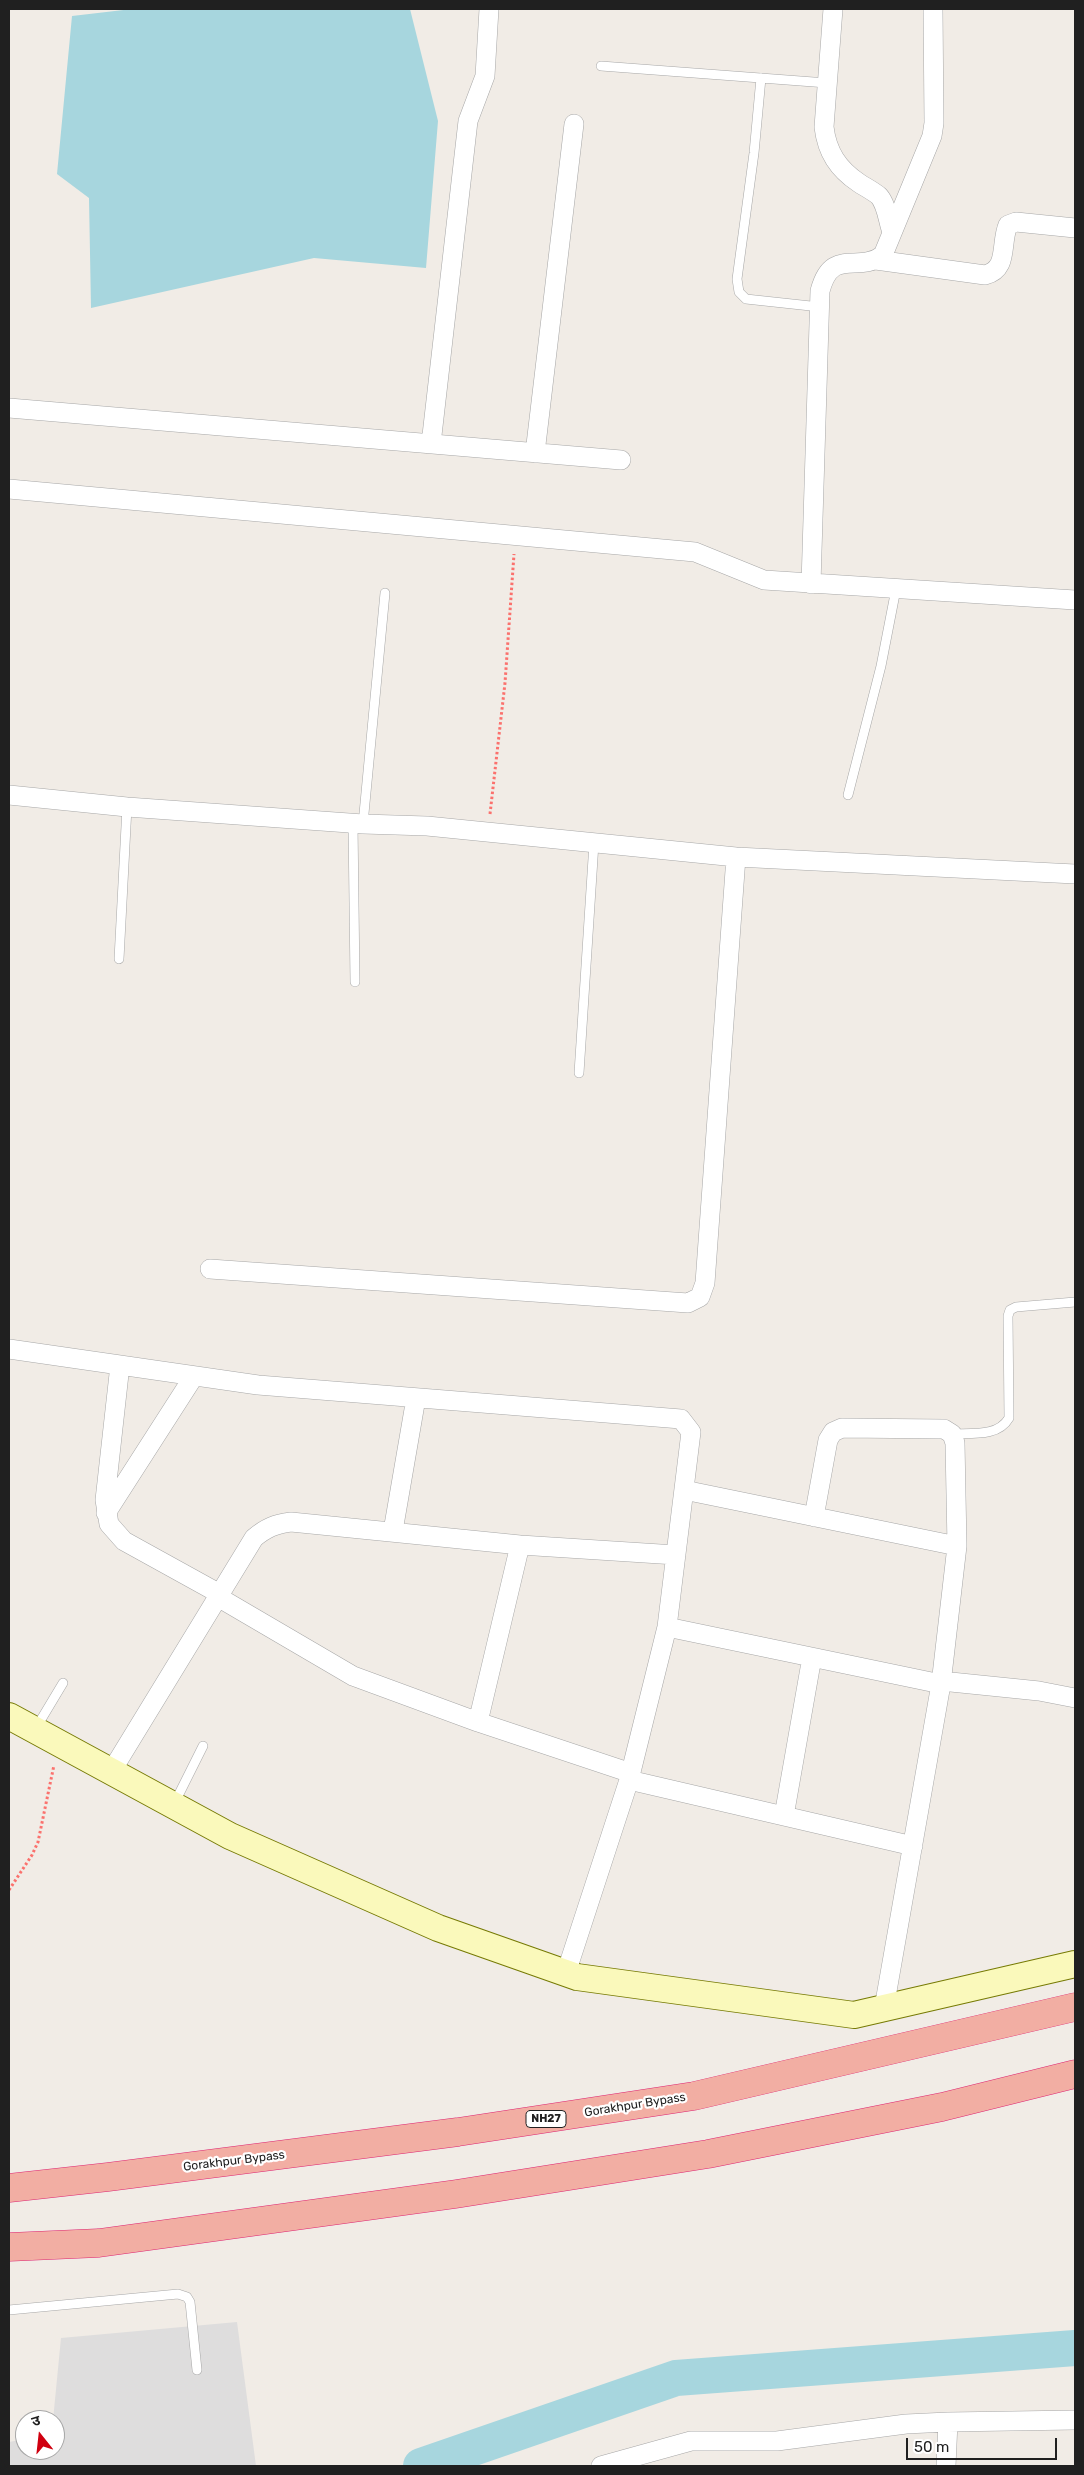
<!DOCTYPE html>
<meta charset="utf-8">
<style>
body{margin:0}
#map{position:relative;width:1084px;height:2475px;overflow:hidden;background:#f1ece6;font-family:Rubik,"Noto Sans Devanagari",sans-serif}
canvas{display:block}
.frame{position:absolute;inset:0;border:10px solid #202020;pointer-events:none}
.north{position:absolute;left:15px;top:2410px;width:50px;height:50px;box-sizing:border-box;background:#fff;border:1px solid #a6a6a6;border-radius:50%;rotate:344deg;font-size:14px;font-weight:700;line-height:20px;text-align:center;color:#202020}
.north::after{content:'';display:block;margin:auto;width:18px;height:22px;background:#d00010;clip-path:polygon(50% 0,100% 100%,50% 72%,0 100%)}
.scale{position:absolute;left:906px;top:2438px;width:151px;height:22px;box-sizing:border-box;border:2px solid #202020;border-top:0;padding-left:6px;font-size:15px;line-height:18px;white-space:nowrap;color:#202020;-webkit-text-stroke:4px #fff;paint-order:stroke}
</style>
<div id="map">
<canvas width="1084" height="2475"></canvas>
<div class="frame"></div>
<div class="north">उ</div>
<div class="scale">50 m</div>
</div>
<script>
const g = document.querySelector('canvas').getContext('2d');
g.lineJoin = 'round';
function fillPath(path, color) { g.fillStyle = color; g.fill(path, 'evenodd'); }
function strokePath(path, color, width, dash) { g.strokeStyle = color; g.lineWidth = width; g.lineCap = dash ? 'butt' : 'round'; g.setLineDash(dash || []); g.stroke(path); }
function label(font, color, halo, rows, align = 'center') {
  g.font = font + ' Rubik,sans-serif'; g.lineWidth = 4.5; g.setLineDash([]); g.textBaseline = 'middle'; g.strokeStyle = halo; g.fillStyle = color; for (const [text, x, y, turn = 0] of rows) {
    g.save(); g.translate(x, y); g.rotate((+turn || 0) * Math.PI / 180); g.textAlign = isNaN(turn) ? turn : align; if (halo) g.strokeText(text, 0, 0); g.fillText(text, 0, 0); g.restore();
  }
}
fillPath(new Path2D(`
 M237 2322 256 2466H9V2442L25 2439V2450H55V2420H53L61 2338Z`), '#dedddd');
fillPath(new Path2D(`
 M132 9H410L438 121 426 268 314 258 91 308 89 198 57 174 72 16Z`), '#a7d6de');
strokePath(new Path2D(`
 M421 2466 676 2378 1075 2348`), '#a7d6de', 36);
const service = new Path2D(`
 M601 66 827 83
 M761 78 754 153 737 279 739 292 746 299 820 307
 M848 795 881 666 896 589
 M353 824 355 982
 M363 824 385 593
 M119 959 127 807
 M579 1073 594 843
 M952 1434C972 1433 998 1437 1009 1418L1008 1316 1010 1310 1016 1307 1075 1302
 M36 1728 63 1683
 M174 1804 203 1746
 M9 2310 178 2294 187 2297 190 2302 197 2370`);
const minor = new Path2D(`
 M833 9 824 127C827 152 838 169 859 183 865 187 873 191 879 196 887 205 888 222 892 232
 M876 260 985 275C1009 269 1000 244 1008 225L1016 222 1075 228
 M9 408 621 460
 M431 444 468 121 485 76 489 9
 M535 453 574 124
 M9 489 695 552 764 580 1075 600
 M811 584 820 291C832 246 858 274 883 255L932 136 934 123 933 9
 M9 795 127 807 363 824 427 826 736 857 1075 874
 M210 1269 688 1303 700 1297 705 1283 736 857
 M9 1349 258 1385 681 1419 691 1432 667 1627 629 1780 566 1973
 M120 1365 105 1500 109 1524 124 1541 220 1594
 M684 1490 957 1546
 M106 1513 194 1376
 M814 1517 828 1440 833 1432 842 1428 944 1429 952 1434 955 1443 957 1546 941 1684 884 2008
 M393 1531 416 1398
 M218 1597 353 1676 478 1722 631 1773
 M667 1627 941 1684
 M941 1681 1039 1691 1075 1698
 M478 1722 520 1545
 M111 1772 254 1538C266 1528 275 1524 291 1522L520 1545 676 1555
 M629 1780 913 1846
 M784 1816 812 1657
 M601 2466 691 2441H777L906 2424 948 2422 1075 2420
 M946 2466 948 2422`);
const secondary = new Path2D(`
 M9 1716 230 1836 438 1928 577 1977 854 2015 1075 1964`);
const trunk = new Path2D(`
 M9 2188 108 2177 458 2132 694 2096 1075 2007
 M9 2247 99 2243 456 2194 708 2154 942 2107 1075 2074`);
strokePath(service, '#a7a7a7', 10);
strokePath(minor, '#a7a7a7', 20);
strokePath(secondary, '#767a04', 28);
strokePath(trunk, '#dd2572', 29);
strokePath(new Path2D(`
 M490 814 505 683 514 554
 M9 1890 32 1855 38 1842 54 1765`), '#fb716d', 3, [2.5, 2.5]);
strokePath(service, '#fff', 9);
strokePath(minor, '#fff', 19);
strokePath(secondary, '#faf9bb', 26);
strokePath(trunk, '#f2aea3', 28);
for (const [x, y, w] of [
 [546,2119,40]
]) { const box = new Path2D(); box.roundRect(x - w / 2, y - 8.5, w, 17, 4); g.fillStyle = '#fff'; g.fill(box); strokePath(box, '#202020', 1); }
label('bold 11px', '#202020', null, [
 ["NH27",546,2119]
]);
label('12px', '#202020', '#fff', [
 ["Gorakhpur Bypass",635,2105,-9],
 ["Gorakhpur Bypass",234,2161,-7]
]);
</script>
